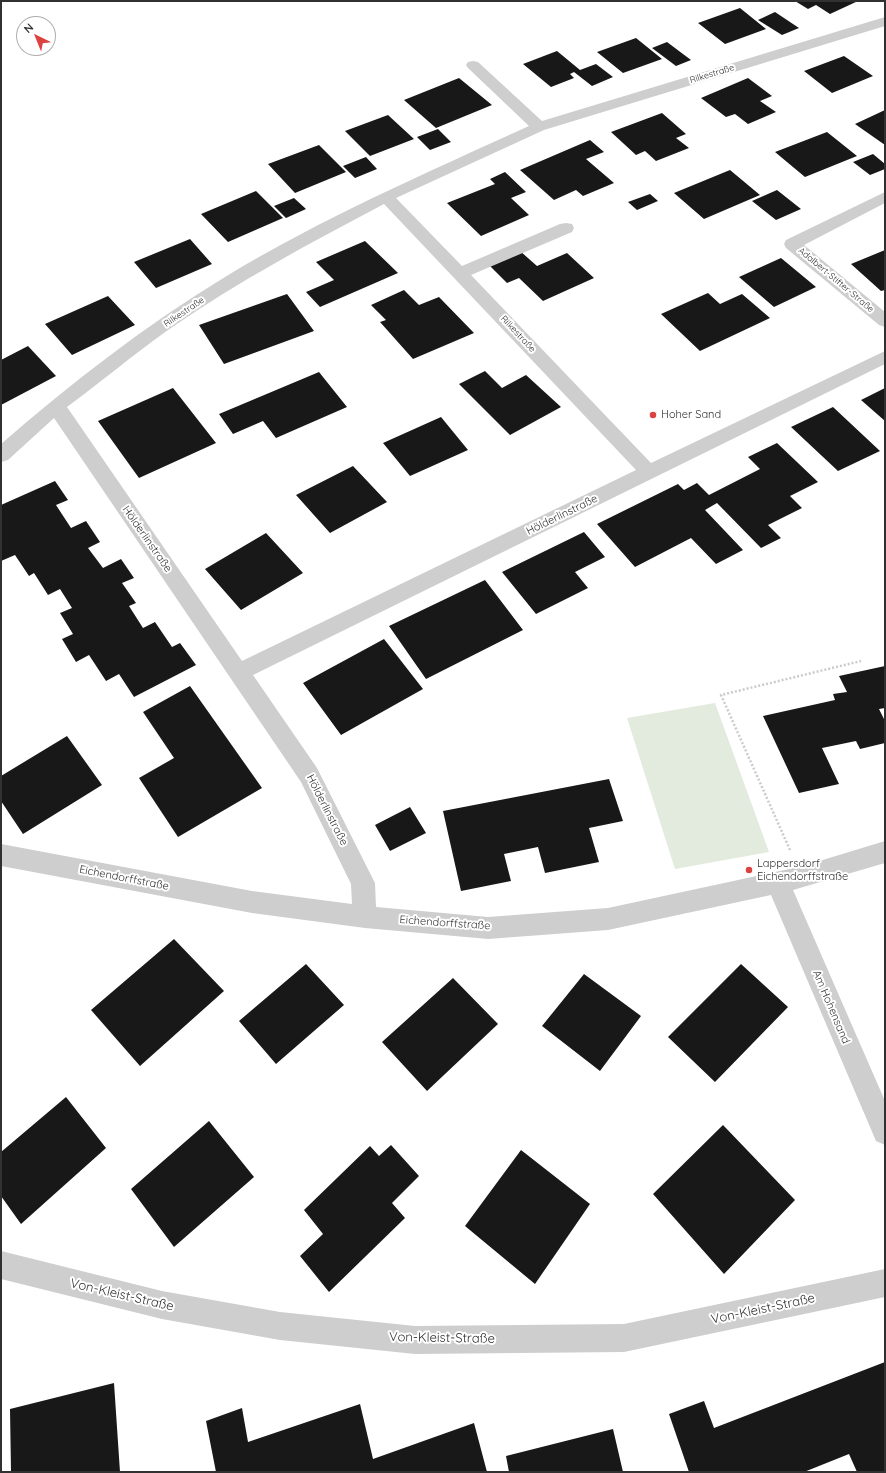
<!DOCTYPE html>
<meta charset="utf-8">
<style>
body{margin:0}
#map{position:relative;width:886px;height:1473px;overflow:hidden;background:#fff;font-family:Quicksand,sans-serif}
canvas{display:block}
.frame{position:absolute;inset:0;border:2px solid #313131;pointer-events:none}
.north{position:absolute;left:16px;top:16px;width:40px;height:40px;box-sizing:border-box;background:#fff;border:1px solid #adadad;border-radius:50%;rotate:317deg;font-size:11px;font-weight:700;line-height:16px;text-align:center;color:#313131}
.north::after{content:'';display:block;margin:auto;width:14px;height:18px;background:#dc4340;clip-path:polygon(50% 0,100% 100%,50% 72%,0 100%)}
</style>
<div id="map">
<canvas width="886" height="1473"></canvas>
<div class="frame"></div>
<div class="north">N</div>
</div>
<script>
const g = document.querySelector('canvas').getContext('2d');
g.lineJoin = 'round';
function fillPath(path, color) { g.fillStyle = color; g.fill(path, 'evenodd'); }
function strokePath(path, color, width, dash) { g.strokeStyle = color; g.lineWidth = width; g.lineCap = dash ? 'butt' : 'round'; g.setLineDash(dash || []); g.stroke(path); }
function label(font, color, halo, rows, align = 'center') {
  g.font = font + ' Quicksand,sans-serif'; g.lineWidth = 4; g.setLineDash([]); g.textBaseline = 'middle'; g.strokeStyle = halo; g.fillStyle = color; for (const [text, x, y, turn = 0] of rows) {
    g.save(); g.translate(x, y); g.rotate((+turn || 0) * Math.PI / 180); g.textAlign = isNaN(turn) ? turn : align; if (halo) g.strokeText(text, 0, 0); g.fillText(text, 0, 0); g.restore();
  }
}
fillPath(new Path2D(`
 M715 703 769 852 675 869 627 718Z`), '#e3eade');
fillPath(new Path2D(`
 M795 1H858L830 14 816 5 808 9Z
 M740 8 766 29 725 44 698 23Z
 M775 12 799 28 782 35 758 20Z
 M636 38 662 59 623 73 597 52Z
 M667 42 691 60 676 66 652 48Z
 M557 51 580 70 596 64 613 77 592 86 574 72 570 74 574 78 551 87 523 64Z
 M844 56 873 76 832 93 804 71Z
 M459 78 492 105 436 128 404 100Z
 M748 78 772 96 760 101 776 112 748 124 735 114 726 117 701 98Z
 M885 110V145L855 124Z
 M662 113 686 134 676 138 689 148 656 161 645 151 636 155 611 132Z
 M388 115 414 139 370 156 345 131Z
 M438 129 451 142 430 150 417 137Z
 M827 132 857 156 805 177 775 152Z
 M590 140 604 152 586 159 614 183 583 196 576 190 554 200 520 170Z
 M319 145 346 172 295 193 268 164Z
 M873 154 885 164V169L870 175 853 162Z
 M366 157 377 169 355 178 343 166Z
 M730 170 760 195 704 219 674 193Z
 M505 172 526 192 511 198 529 215 481 236 447 203 495 184 490 179Z
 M777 190 801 209 776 220 752 201Z
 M256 191 283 218 228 242 201 214Z
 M650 194 658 201 637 210 628 202Z
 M294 198 306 209 286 218 274 206Z
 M190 239 212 264 156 288 134 262Z
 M365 241 398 273 320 307 306 292 334 280 316 262Z
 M885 250V290L881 291 851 264Z
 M520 251 537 266 567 253 594 278 543 301 519 278 507 283 489 265Z
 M781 258 816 287 774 307 739 277Z
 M404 290 419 305 439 297 474 333 413 359 380 322 386 320 371 305Z
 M708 293 720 304 742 294 770 318 700 351 661 314Z
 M287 294 314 331 224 364 199 325Z
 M108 296 135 325 72 355 45 324Z
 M28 346 56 376 1 405V360Z
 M485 371 502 388 526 375 561 407 510 435 459 384Z
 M319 372 347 407 276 438 263 421 233 434 219 414Z
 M173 388 216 443 139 478 98 421Z
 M885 388V421L861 400Z
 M833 407 880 451 838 471 791 427Z
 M441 417 468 450 410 476 383 443Z
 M777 443 818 482 790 496 802 508 768 525 781 538 761 548 717 503 705 510 743 550 716 564 691 538 635 567 597 524 678 484 684 490 697 483 709 495 760 469 748 457Z
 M353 466 387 502 330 533 296 495Z
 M55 481 68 500 56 505 71 528 86 521 100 542 88 548 103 568 121 559 134 578 122 583 136 603 129 606 143 628 155 622 172 647 180 643 196 665 134 697 119 674 106 681 89 655 76 662 62 639 73 634 60 613 72 608 60 589 48 595 34 573 29 576 15 555 1 561V505Z
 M584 532 605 557 575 572 588 588 536 614 502 572Z
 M266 533 303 573 241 610 205 569Z
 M485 580 523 630 426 679 389 626Z
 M384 639 423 689 341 735 303 683Z
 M885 666V708L879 709 885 721V743L860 749 856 741 822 748 839 784 799 793 763 716 835 700 833 694 847 692 839 676Z
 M190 686 262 788 178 837 139 778 174 758 143 712Z
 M67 736 102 785 23 834 1 801V776Z
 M609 779 623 821 589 828 599 862 545 873 538 847 504 854 511 881 461 891 443 811Z
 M410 807 426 833 390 851 375 825Z
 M174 939 224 991 140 1066 91 1010Z
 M306 964 344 1005 276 1064 239 1021Z
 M741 964 788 1007 715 1082 668 1037Z
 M584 974 641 1016 600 1071 542 1026Z
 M453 978 498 1024 427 1091 382 1042Z
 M66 1097 106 1148 21 1224 1 1196V1152Z
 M209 1121 254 1177 174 1247 131 1189Z
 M723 1125 795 1200 724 1274 653 1194Z
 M391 1145 419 1176 392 1203 405 1218 329 1292 300 1256 323 1234 304 1210 370 1146 379 1156Z
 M521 1150 590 1204 535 1284 465 1226Z
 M885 1362V1472H857L849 1454 804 1472H689L669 1414 704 1401 714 1428Z
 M114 1383 120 1472H11L10 1409Z
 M360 1404 373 1459 474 1423 487 1472H216L206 1421 242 1408 248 1442Z
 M613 1429 623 1472H509L506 1456Z`), '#181818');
strokePath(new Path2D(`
 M790 850 721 695 861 661`), '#cbcbcb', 2.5, [2, 2]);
fillPath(new Path2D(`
 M885 17V26L544 130 396 198 462 266 560 224 566 223 572 224 574 228 572 232 471 275 651 463 885 351V364L253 675 317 768 375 883 376 907 488 917 608 908 803 866 885 841V863L793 890 885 1101V1145L876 1141 771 895 608 930 488 939 365 928 252 913 1 866V844L252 891 352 904 351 884 301 782 54 418 8 460 1 462V444C71 383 146 325 225 277 322 218 426 173 529 126L468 68 466 65 468 62 473 61 478 62 542 121ZM384 204 636 470 242 661 67 407C101 382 134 354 168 330 237 282 310 243 384 204Z
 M885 192V203L804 245 885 312V327L879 325 786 248 784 244 786 240Z
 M1 1251 162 1291 280 1312 415 1326 624 1324 885 1269V1297L624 1352 415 1354 280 1340 162 1319 1 1279Z`), '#cecece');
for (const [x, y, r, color] of [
 [653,415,4,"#dc4340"],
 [749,870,4,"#dc4340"]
]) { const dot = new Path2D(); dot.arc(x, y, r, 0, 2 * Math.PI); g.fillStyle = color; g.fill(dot); strokePath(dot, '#fff', 1.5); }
label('9px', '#313131', '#fff', [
 ["Rilkestraße",712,74,-17],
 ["Adalbert-Stifter-Straße",836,280,40],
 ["Rilkestraße",184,312,-34],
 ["Rilkestraße",518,334,47]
]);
label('11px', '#313131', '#fff', [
 ["Hoher Sand",661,415],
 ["Lappersdorf",757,864],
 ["Eichendorffstraße",757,877]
], 'left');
label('11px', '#313131', '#fff', [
 ["Hölderlinstraße",562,515,-26],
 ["Hölderlinstraße",147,539,55],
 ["Hölderlinstraße",327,810,63],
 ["Eichendorffstraße",124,878,11],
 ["Eichendorffstraße",445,923,4],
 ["Am Hohensand",831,1007,67]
]);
label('13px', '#313131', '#fff', [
 ["Von-Kleist-Straße",122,1295,13],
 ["Von-Kleist-Straße",763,1309,-12],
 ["Von-Kleist-Straße",442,1338,1]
]);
</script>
